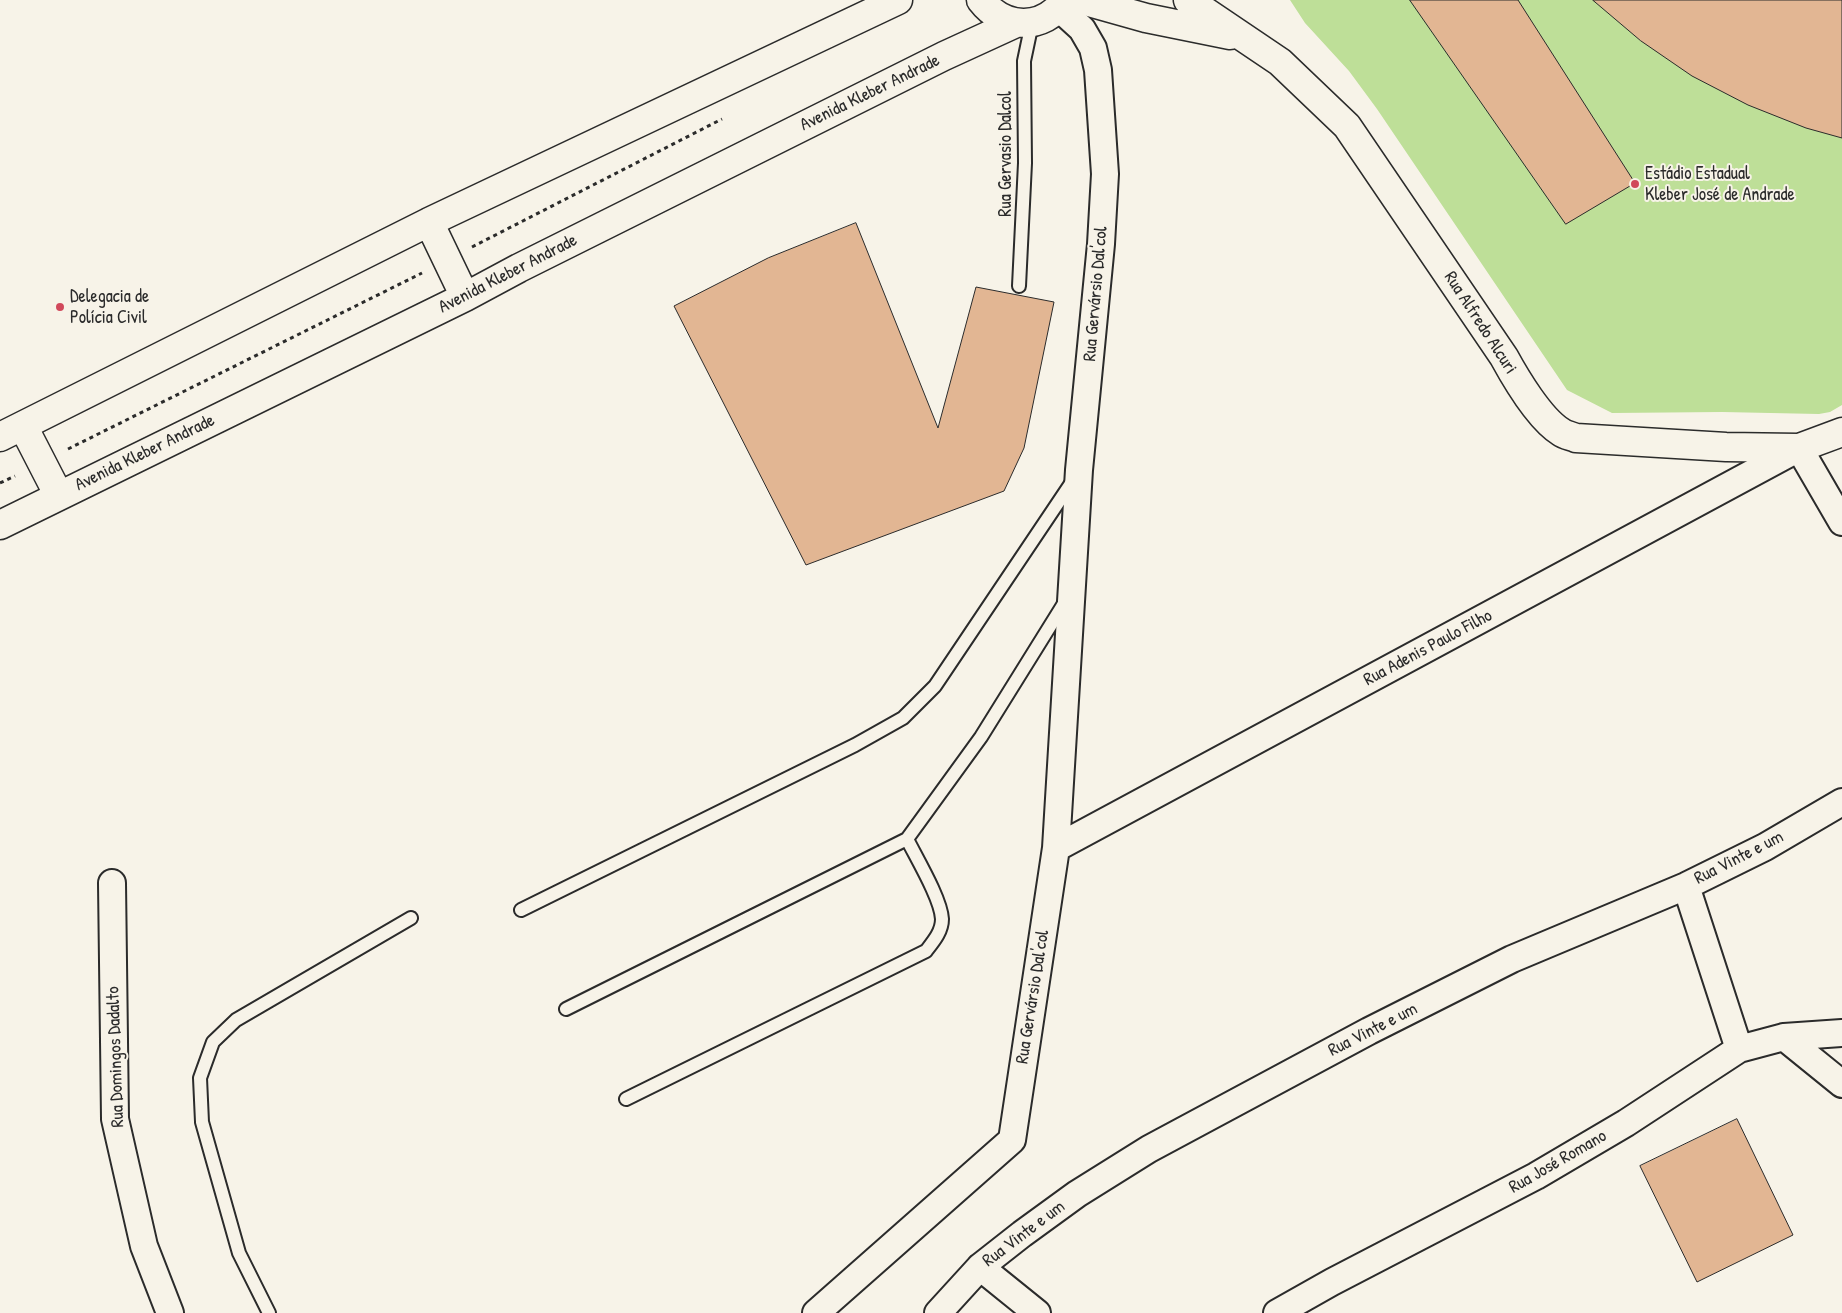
<!DOCTYPE html>
<meta charset="utf-8">
<style>
body{margin:0}
canvas{display:block;background:#f7f3e8}
</style>
<canvas width="1842" height="1313"></canvas>
<script>
const g = document.querySelector('canvas').getContext('2d');
g.lineJoin = 'round';
function fillPath(path, color) { g.fillStyle = color; g.fill(path, 'evenodd'); }
function strokePath(path, color, width, dash) { g.strokeStyle = color; g.lineWidth = width; g.lineCap = dash ? 'butt' : 'round'; g.setLineDash(dash || []); g.stroke(path); }
function label(font, color, halo, rows, align = 'center') {
  g.font = font + ' "Patrick Hand",sans-serif'; g.lineWidth = 4; g.setLineDash([]); g.textBaseline = 'middle'; g.strokeStyle = halo; g.fillStyle = color; for (const [text, x, y, turn = 0] of rows) {
    g.save(); g.translate(x, y); g.rotate((+turn || 0) * Math.PI / 180); g.textAlign = isNaN(turn) ? turn : align; if (halo) g.strokeText(text, 0, 0); g.fillText(text, 0, 0); g.restore();
  }
}
fillPath(new Path2D(`
 M1290 0H1842V405L1830 412 1819 414 1722 412 1612 413 1567 390 1377 109 1349 71 1305 23Z`), '#bedf98');
const building = new Path2D(`
 M1410 0H1518L1635 183 1566 224Z
 M1593 0H1842V138L1806 128 1748 105 1692 76 1641 41Z
 M856 223 938 428 976 287 1054 302 1024 448 1004 491 806 565 674 306 768 258Z
 M1737 1119 1793 1235 1697 1282 1640 1166Z`);
fillPath(building, '#e2b693');
strokePath(building, '#2b2b2b', 1);
const lane = new Path2D(`
 M1019 286 1025 163 1024 61 1032 23
 M521 910 855 745 903 718 935 686 1074 479
 M566 1009 907 839 981 737 1065 602
 M626 1099 926 951C933 942 942 932 942 919 941 899 917 859 907 839
 M269 1313 239 1253 202 1122 200 1078 213 1042 236 1020 411 918`);
const street = new Path2D(`
 M1056 848 1799 448 1842 522
 M112 883 115 1119 144 1246 170 1313
 M1686 886 1739 1049
 M1784 1037 1842 1084
 M980 1267 1037 1313
 M816 1313 1012 1140 1056 848 1079 470 1101 244 1105 174 1098 70 1093 48 1082 29 1059 8
 M938 1313 980 1267 1022 1234 1077 1194 1149 1149 1369 1031 1512 959 1686 886 1765 847 1842 802
 M1277 1313 1332 1282 1536 1176 1626 1123 1739 1049 1784 1037 1842 1033`);
const secondary = new Path2D(`
 M981 0C1004 30 1043 31 1065 0
 M1082 0 1146 18 1230 35
 M1188 0 1280 62 1347 126 1504 357C1516 379 1540 419 1561 432 1565 435 1571 436 1576 438L1726 447 1799 448 1842 432
 M429 222 465 297
 M23 426 59 496
 M0 437 429 222 898 0
 M0 525 465 297 519 268 944 56 1016 23`);
strokePath(lane, '#2b2b2b', 16);
strokePath(street, '#2b2b2b', 30);
strokePath(secondary, '#2b2b2b', 31);
strokePath(new Path2D(`
 M472 247 722 119
 M68 449 422 273
 M0 483 15 476`), '#2b2b2b', 3, [4, 4]);
strokePath(lane, '#f7f3e8', 12);
strokePath(street, '#f7f3e8', 26);
strokePath(secondary, '#f7f3e8', 28);
for (const [x, y, r, color] of [
 [1635,184,5,"#d1495b"],
 [60,307,5,"#d1495b"]
]) { const dot = new Path2D(); dot.arc(x, y, r, 0, 2 * Math.PI); g.fillStyle = color; g.fill(dot); strokePath(dot, '#f7f3e8', 2); }
label('18px', '#2b2b2b', '#f7f3e8', [
 ["Avenida Kleber Andrade",870,93,-26],
 ["Rua Gervasio Dalcol",1006,154,-90],
 ["Avenida Kleber Andrade",508,274,-27],
 ["Rua Gervársio Dal'col",1096,294,-85],
 ["Rua Alfredo Alcuri",1480,323,57],
 ["Avenida Kleber Andrade",145,453,-26],
 ["Rua Adenis Paulo Filho",1428,648,-28],
 ["Rua Vinte e um",1739,858,-27],
 ["Rua Gervársio Dal'col",1033,997,-81],
 ["Rua Vinte e um",1373,1030,-27],
 ["Rua Domingos Dadalto",116,1057,-92],
 ["Rua José Romano",1558,1162,-30],
 ["Rua Vinte e um",1024,1234,-37]
]);
label('18px', '#2b2b2b', '#f7f3e8', [
 ["Estádio Estadual",1645,174],
 ["Kleber José de Andrade",1645,195],
 ["Delegacia de",70,297],
 ["Polícia Civil",70,318]
], 'left');
</script>
